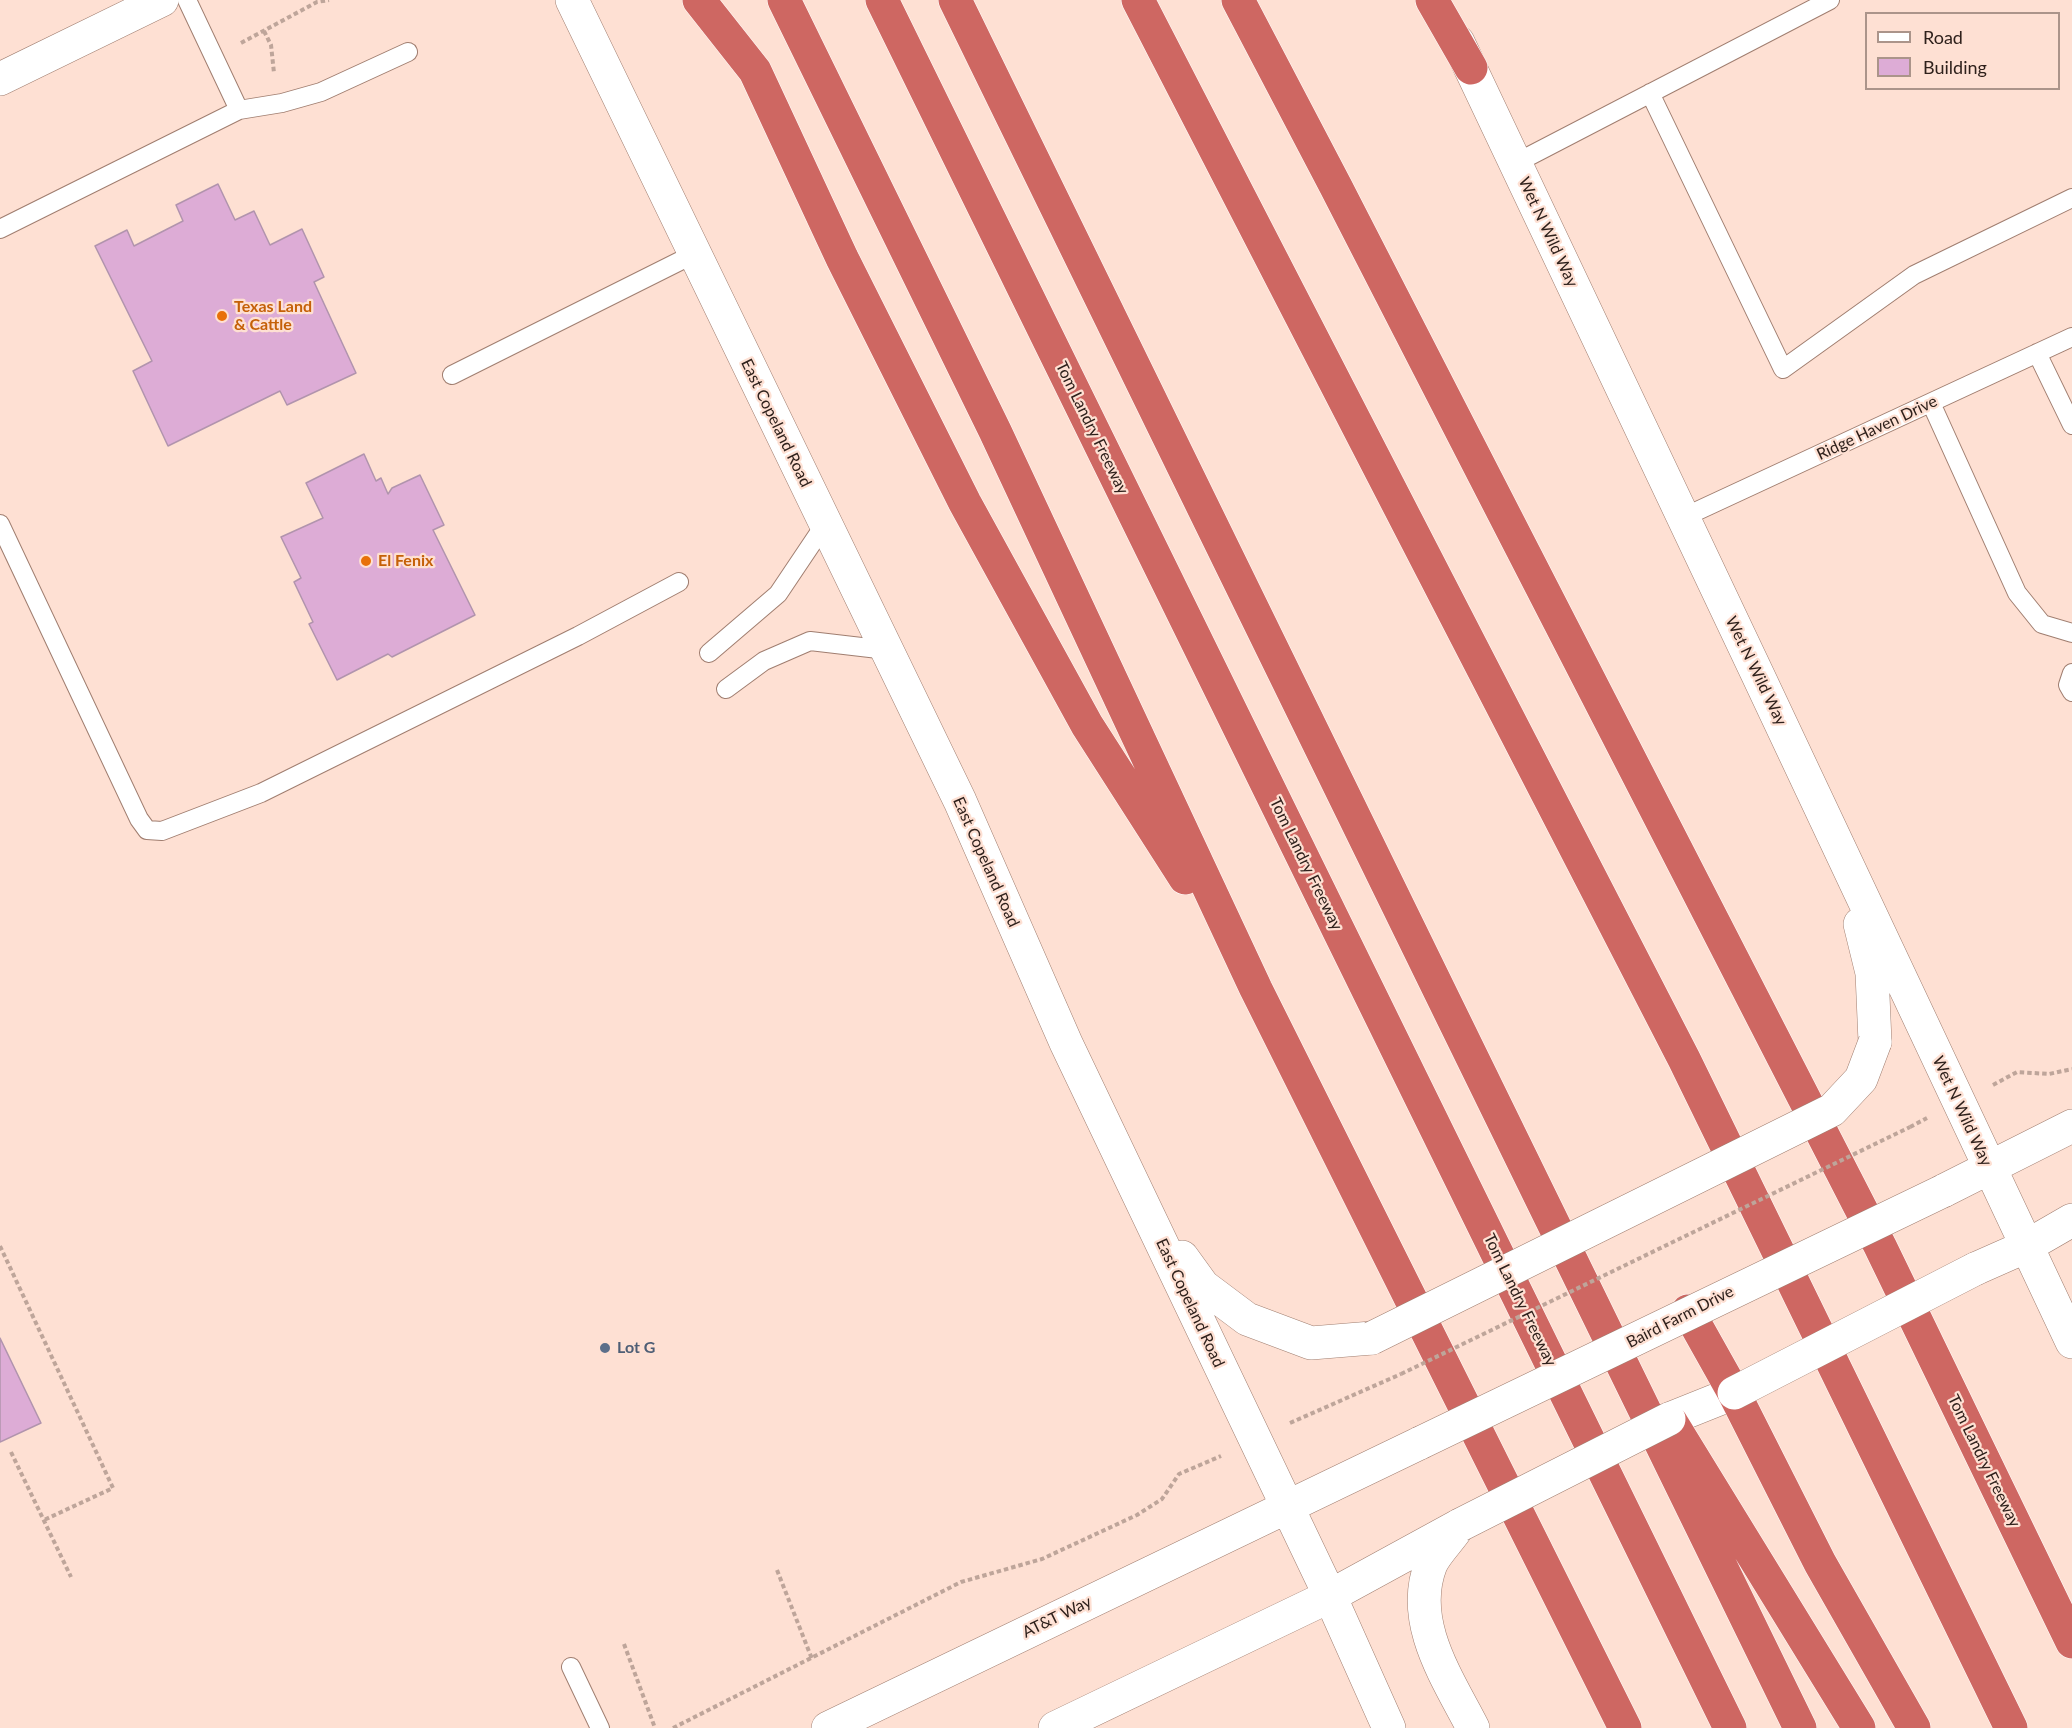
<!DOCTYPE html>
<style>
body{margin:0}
#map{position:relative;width:2072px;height:1728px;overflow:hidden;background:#fee0d3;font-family:Lato,sans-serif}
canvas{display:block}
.legend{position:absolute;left:1865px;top:12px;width:195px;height:78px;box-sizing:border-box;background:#fee0d3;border:2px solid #ab948a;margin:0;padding:8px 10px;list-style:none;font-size:18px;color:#2f211c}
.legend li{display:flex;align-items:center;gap:12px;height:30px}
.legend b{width:30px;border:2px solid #ab948a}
</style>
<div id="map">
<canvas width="2072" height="1728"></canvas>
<ul class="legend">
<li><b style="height:8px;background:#fff"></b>Road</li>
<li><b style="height:16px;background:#ddacd6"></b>Building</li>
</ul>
</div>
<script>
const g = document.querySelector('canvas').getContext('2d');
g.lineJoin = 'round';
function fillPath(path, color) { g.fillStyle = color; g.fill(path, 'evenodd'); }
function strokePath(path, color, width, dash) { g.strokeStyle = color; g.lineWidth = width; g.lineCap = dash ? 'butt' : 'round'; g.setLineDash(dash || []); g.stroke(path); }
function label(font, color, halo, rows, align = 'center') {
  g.font = font + ' Lato,sans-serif'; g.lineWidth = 4.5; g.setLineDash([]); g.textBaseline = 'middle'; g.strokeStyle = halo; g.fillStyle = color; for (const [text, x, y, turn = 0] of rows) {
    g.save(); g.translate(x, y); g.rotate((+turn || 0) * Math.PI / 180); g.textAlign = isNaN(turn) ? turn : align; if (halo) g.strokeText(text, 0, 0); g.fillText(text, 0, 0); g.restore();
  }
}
const building = new Path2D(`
 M218 184 235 220 254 211 270 245 302 229 324 277 314 282 356 373 287 405 280 391 168 446 133 371 152 361 95 246 127 230 134 246 183 221 176 205Z
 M364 454 376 481 381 478 388 494 392 488 420 475 444 525 433 530 475 615 392 657 388 654 337 680 309 624 313 622 294 582 301 578 281 537 323 518 306 483Z
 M0 1338 41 1423 0 1442Z`);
fillPath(building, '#ddacd6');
strokePath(building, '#b194ad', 1.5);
const lane = new Path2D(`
 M187 0 239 110
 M1650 93 1783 369 1914 275 2072 198
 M1516 163 1830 0
 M0 229 239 110 282 103 321 92 408 52
 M2037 353 2072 425
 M452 375 694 254
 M1931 403 2017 593 2042 624 2072 633
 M1682 518 2072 337
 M0 524 139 819 147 830 162 831 261 793 578 636 679 582
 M709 653 778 594 825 524
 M2072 673 2068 685 2072 692
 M726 689 764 661 810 641 887 650
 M571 1667 600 1728`);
const secondary = new Path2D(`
 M572 0 960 801 1066 1043 1330 1596 1389 1728
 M1458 42C1664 475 1868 908 2072 1342
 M0 79 162 0
 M1860 924 1872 973 1875 1042
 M1943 1191 2072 1126
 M1182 1257 1203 1286 1247 1319 1311 1343 1372 1338
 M1975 1269 2027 1246 2072 1220
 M1669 1419 1734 1393
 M1455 1531C1448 1541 1436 1553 1431 1564 1408 1622 1448 1679 1473 1728
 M828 1728 1420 1443
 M1055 1728 1330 1596 1460 1525`);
const highway = new Path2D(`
 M699 0 755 71 842 258 965 503 1087 725 1185 878
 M784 0 995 431 1256 989 1625 1728
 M882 0 1730 1728
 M955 0 1800 1728
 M1138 0 1684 1059 2011 1728
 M1238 0 1335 185 1880 1246 2072 1642
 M1432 0 1471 68
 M1688 1311 1734 1393 1820 1563 1914 1728
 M1671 1422 1859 1728`);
strokePath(lane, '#a07e70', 20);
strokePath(secondary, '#a07e70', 34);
strokePath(highway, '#fff', 34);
strokePath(new Path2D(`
 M264 31 271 45 274 73
 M241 43 317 2 329 0
 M1993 1085 2017 1072 2049 1074 2072 1069
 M1910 1127 1927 1118
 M0 1246 113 1488 44 1520
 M1290 1423 1401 1374
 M11 1452 71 1577
 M777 1570 812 1659
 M624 1644 655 1728
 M673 1728 961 1582 1042 1559 1137 1515 1162 1499 1179 1474 1221 1456`), '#bea59a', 4, [4.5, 3]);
strokePath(lane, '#fff', 18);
strokePath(secondary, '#fff', 33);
strokePath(highway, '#ce6762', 33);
const secondaryBridge = new Path2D(`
 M1372 1338 1832 1110 1861 1079 1875 1042
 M1734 1393 1975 1269
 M1420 1443C1595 1360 1768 1274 1943 1191
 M1460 1525 1669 1419`);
strokePath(secondaryBridge, '#a07e70', 34, []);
strokePath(new Path2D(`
 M1401 1374 1910 1127`), '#bea59a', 4, [4.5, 3]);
strokePath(secondaryBridge, '#fff', 33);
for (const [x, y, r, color] of [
 [222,316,6,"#e8710a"],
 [366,561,6,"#e8710a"],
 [605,1348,6,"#5c6f8a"]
]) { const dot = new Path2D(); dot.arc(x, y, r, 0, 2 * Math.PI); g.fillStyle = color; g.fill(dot); strokePath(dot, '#fee0d3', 2); }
label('16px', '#2f211c', '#fee0d3', [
 ["Wet N Wild Way",1548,232,65],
 ["East Copeland Road",776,423,64],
 ["Tom Landry Freeway",1092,428,64],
 ["Ridge Haven Drive",1877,428,-25],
 ["Wet N Wild Way",1756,671,64],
 ["East Copeland Road",986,862,66],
 ["Tom Landry Freeway",1306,864,64],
 ["Wet N Wild Way",1962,1111,65],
 ["Tom Landry Freeway",1520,1300,64],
 ["East Copeland Road",1190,1303,65],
 ["Baird Farm Drive",1680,1317,-27],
 ["Tom Landry Freeway",1984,1461,64],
 ["AT&T Way",1057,1617,-26]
]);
label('bold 16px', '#c56008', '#fee0d3', [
 ["Texas Land",234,307],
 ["& Cattle",234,325],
 ["El Fenix",378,561]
], 'left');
label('bold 16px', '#4e5e75', '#fee0d3', [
 ["Lot G",617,1348]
], 'left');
</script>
